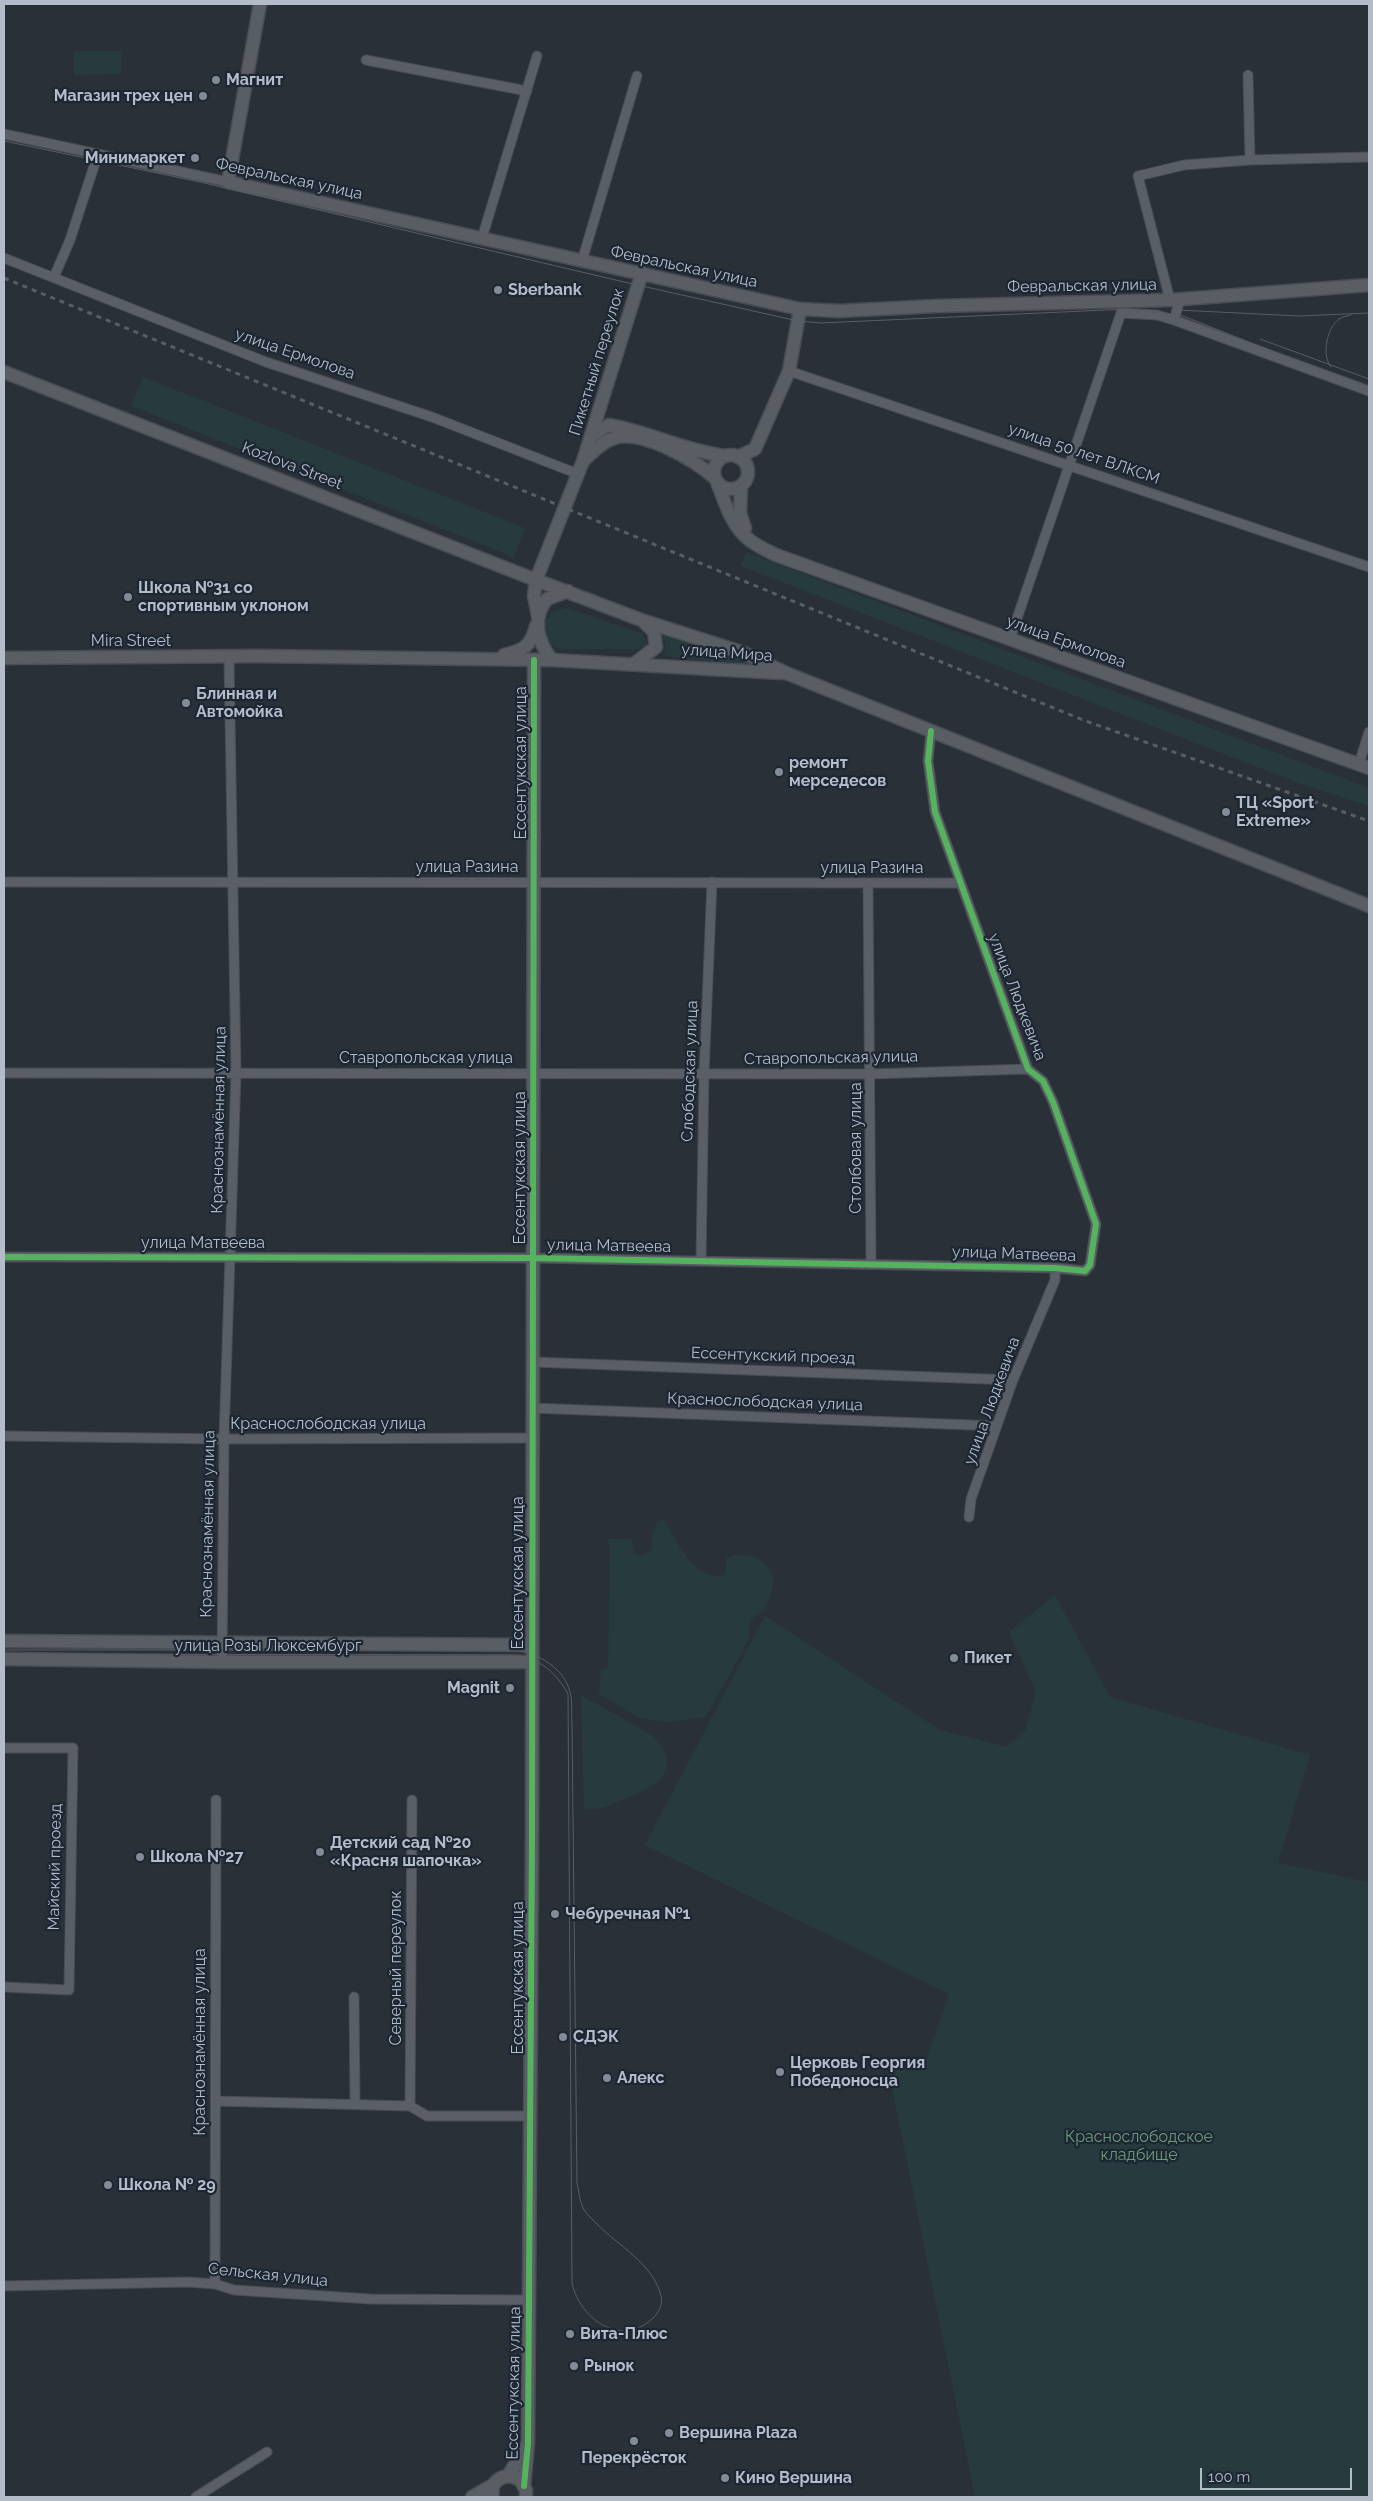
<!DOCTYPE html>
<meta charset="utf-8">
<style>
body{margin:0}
#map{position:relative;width:1373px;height:2501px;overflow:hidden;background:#2a3038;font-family:Raleway,sans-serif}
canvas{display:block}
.frame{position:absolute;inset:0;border:5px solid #b4bcc9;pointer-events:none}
.scale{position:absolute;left:1200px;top:2468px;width:152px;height:22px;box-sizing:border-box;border:2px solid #b4bcc9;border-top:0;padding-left:6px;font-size:15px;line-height:18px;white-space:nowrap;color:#b4bcc9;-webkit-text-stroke:4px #1d2633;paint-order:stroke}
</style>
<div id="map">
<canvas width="1373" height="2501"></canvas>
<div class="frame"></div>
<div class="scale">100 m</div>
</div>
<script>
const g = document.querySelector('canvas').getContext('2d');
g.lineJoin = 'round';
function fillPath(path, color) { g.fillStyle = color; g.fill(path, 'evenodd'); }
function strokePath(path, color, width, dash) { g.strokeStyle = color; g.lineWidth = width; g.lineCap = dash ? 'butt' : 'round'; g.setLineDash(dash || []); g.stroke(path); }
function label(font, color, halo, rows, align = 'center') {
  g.font = font + ' Raleway,sans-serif'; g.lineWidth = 4.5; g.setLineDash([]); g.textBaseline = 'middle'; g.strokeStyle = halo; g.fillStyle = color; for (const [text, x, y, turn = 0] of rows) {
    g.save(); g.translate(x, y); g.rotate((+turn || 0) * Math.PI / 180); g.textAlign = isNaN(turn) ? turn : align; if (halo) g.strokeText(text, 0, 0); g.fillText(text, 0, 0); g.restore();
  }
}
fillPath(new Path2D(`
 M74 51H121V74L74 75Z
 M143 377 525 528 514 557 131 406Z
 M746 552 1369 788V806L1301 784 741 566Z
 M567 608 643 634 647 644 639 649H563C547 646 545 638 543 624L553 611Z
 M659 630 760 667 664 656 666 644Z
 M664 1520C678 1541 691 1578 721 1576L726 1571V1558C743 1549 776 1560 773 1584 772 1590 768 1605 763 1610 758 1614 753 1617 749 1623V1639L706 1717 672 1722 642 1719 599 1694 601 1670 608 1668 610 1549 608 1539H631L634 1553C642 1556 646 1555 652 1549V1536L657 1521Z
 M1055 1595 1110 1697 1310 1755 1278 1863 1369 1882V2497H975L888 2068 926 2061 949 1994 645 1845 765 1616 940 1730 1007 1747 1026 1729 1036 1692 1009 1632Z
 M581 1695 652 1735C687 1771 654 1788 622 1800 609 1805 598 1811 584 1809Z`), '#273a3e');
const street = new Path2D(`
 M366 60 527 91
 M1248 75 1250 160
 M4 134 228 182
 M482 238 537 56
 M4 258 266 362 432 417 578 474
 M582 261 637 76
 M54 277 70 240 98 154
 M1170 300 1138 176 1184 165 1250 160 1369 157
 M1174 320 1180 299
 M789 371 1369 567
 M1010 639 1121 313 1157 315 1174 320 1369 391
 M1359 764 1369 732
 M4 882 959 883
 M868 883 871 1264
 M4 1073 871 1074 1028 1069
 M4 1257 534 1258 1055 1268 1085 1271 1090 1265 1096 1224 1053 1102 1043 1081 1028 1069 935 812 928 761 931 731
 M701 1261 704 1074 712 882
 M533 1362 1013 1380
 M532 1408 997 1426
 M4 1436 224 1439 532 1438
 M969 1517 971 1499 1013 1380 1055 1280V1268
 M222 1662 224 1439 236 1073 229 657
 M4 1748H73L69 1990 4 1987
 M354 1997 355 2104
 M215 2101 410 2106 427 2116H530
 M410 2106 412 1800
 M215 2284 216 1800
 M4 2286 188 2282 215 2284 234 2290 370 2299 529 2300
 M196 2497 267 2452`);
const secondary = new Path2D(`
 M260 4 228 182 800 309 839 311 937 306 1170 300 1369 285
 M4 372 536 580 644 621 744 653 786 673 1369 906
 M591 436 609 425C649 432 685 451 725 456
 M714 472a17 17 0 1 1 34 0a17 17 0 1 1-34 0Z
 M738 457 755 449 789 371 800 309
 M583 461C592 453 601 442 614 438 643 429 694 460 715 478
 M717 482C724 500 731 524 746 537 754 545 766 550 776 555L1369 768
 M741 486 740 513 745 528
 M538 616 534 596 536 580 583 461 642 273
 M504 655C524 650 531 646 536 626
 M4 658 259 656 552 660 781 673
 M552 660C538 643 531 619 547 599L568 591
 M634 664 656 647 654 632 644 622
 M4 1641 531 1645
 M4 1659 222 1662H532
 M508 2476 527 2445
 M524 2486 528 2443 532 1839 534 660
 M472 2497 493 2485
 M492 2497 493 2485C501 2475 510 2474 520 2480L526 2490V2497`);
strokePath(street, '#484c53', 11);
strokePath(secondary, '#484c53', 15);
strokePath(street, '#5a5e66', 9);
strokePath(secondary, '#595d64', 12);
strokePath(new Path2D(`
 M4 141 200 182 624 282 798 321 821 323 1128 309 1183 316 1339 378 1369 387
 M1177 310 1299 316 1369 313
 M1260 339 1369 379
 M1331 367C1321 355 1327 328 1339 319 1342 317 1347 316 1351 315
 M4 1650H516C539 1654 564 1668 570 1692 573 1702 571 1714 572 1724L577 2183C579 2190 579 2199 582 2205 584 2212 591 2218 596 2223 618 2246 653 2263 661 2296 663 2304 659 2312 654 2317 623 2349 580 2320 572 2283L568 1694C556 1672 540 1659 515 1655L4 1654`), '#595d64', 1);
strokePath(new Path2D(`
 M4 278 1083 720 1369 821`), '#595d64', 3, [5, 5]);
strokePath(new Path2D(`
 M4 1257 534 1258 1055 1268 1085 1271 1090 1265 1096 1224 1053 1102 1043 1081 1028 1069 935 812 928 761 931 731
 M524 2486 528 2443 532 1839 534 660`), '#56b35d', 6);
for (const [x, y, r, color] of [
 [216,80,5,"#848b96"],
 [203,96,5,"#848b96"],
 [195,158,5,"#848b96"],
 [498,290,5,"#848b96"],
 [128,597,5,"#848b96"],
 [186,703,5,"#848b96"],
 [779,772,5,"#848b96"],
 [1226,812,5,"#848b96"],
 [954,1658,5,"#848b96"],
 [510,1688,5,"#848b96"],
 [320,1852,5,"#848b96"],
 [140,1857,5,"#848b96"],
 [555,1914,5,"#848b96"],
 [563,2037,5,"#848b96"],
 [780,2072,5,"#848b96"],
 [607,2078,5,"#848b96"],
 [108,2185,5,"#848b96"],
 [570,2334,5,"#848b96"],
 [574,2366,5,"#848b96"],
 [669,2433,5,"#848b96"],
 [634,2441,5,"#848b96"],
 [725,2478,5,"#848b96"]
]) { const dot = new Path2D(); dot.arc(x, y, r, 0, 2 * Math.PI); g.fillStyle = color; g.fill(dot); strokePath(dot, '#1d2633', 2); }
label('bold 16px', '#b4bcc9', '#1d2633', [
 ["Магнит",226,80],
 ["Магазин трех цен",193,96,"right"],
 ["Минимаркет",185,158,"right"],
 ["Sberbank",508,290],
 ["Школа №31 со",138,588],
 ["спортивным уклоном",138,606],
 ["Блинная и",196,694],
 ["Автомойка",196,712],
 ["ремонт",789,763],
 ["мерседесов",789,781],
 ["ТЦ «Sport",1236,803],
 ["Extreme»",1236,821],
 ["Пикет",964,1658],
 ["Magnit",500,1688,"right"],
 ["Детский сад №20",330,1843],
 ["«Красня шапочка»",330,1861],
 ["Школа №27",150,1857],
 ["Чебуречная №1",565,1914],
 ["СДЭК",573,2037],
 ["Церковь Георгия",790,2063],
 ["Победоносца",790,2081],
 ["Алекс",617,2078],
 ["Школа № 29",118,2185],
 ["Вита-Плюс",580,2334],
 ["Рынок",584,2366],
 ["Вершина Plaza",679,2433],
 ["Перекрёсток",634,2458,"center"],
 ["Кино Вершина",735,2478]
], 'left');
label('16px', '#b4bcc9', '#1d2633', [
 ["Февральская улица",289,179,12],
 ["Февральская улица",684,267,12],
 ["Февральская улица",1082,286,-1],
 ["улица Ермолова",295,354,19],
 ["Пикетный переулок",597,362,-73],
 ["улица 50 лет ВЛКСМ",1084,454,19],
 ["Kozlova Street",292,466,21],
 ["Mira Street",131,641],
 ["улица Ермолова",1066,642,20],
 ["улица Мира",727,653,4],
 ["Ессентукская улица",521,763,-90],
 ["улица Разина",467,867],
 ["улица Разина",872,868],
 ["улица Людкевича",1017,997,69],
 ["Ставропольская улица",426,1058],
 ["Ставропольская улица",831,1058,-1],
 ["Слободская улица",690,1071,-88],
 ["Краснознамённая улица",219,1120,-89],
 ["Столбовая улица",856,1148,-90],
 ["Ессентукская улица",520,1168,-90],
 ["улица Матвеева",203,1243],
 ["улица Матвеева",609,1246,1],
 ["улица Матвеева",1014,1254,2],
 ["Ессентукский проезд",773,1356,2],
 ["улица Людкевича",992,1401,-70],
 ["Краснослободская улица",765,1402,2],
 ["Краснослободская улица",328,1424],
 ["Краснознамённая улица",208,1524,-89],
 ["Ессентукская улица",518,1573,-90],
 ["улица Розы Люксембург",268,1646],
 ["Майский проезд",55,1867,-89],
 ["Северный переулок",396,1968,-90],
 ["Ессентукская улица",518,1978,-90],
 ["Краснознамённая улица",200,2042,-90],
 ["Сельская улица",268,2275,6],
 ["Ессентукская улица",514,2383,-89]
]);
label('16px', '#6b9a76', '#1d2633', [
 ["Краснослободское",1139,2137],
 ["кладбище",1139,2155]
]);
</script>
